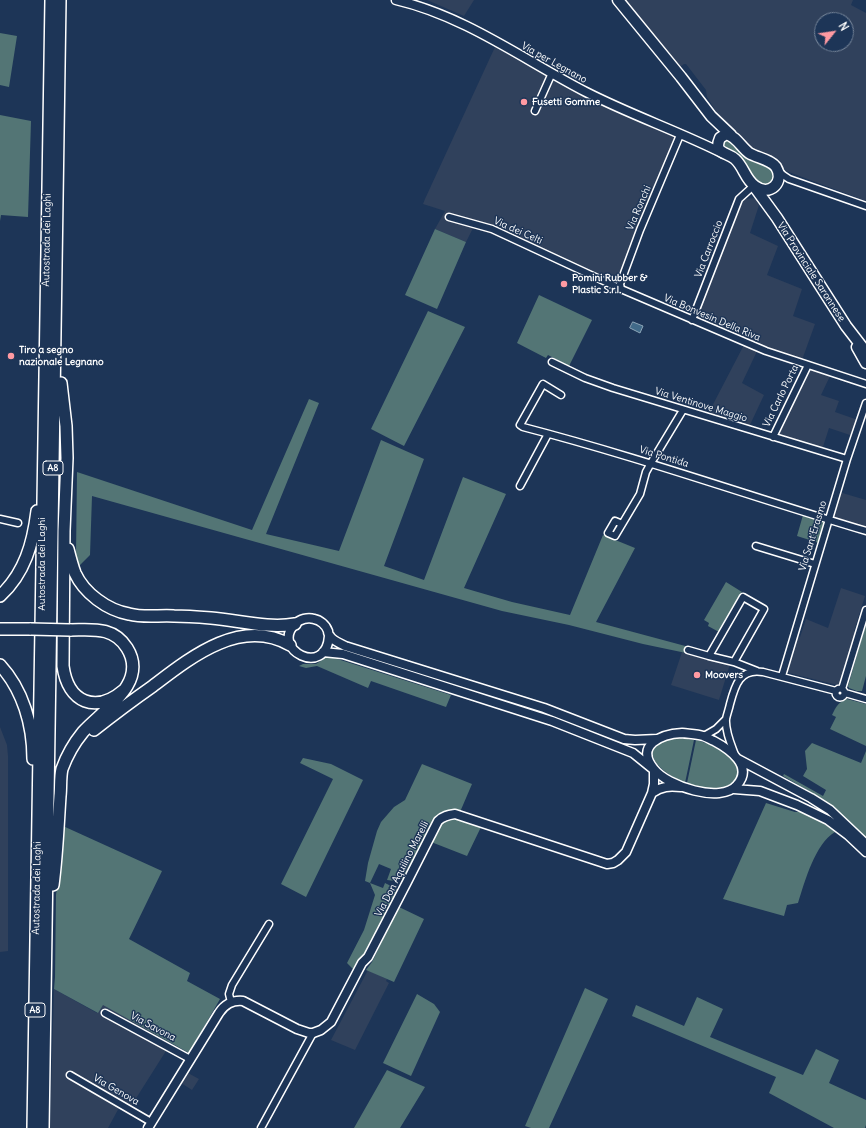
<!DOCTYPE html>
<style>
body{margin:0}
#map{position:relative;width:866px;height:1128px;overflow:hidden;background:#1d3557;font-family:Delius,sans-serif}
canvas{display:block}
.north{position:absolute;left:814px;top:12px;width:40px;height:40px;box-sizing:border-box;background:#1d3557;border:1px solid #77869a;border-radius:50%;rotate:60deg;font-size:11px;font-weight:700;line-height:16px;text-align:center;color:#fff}
.north::after{content:'';display:block;margin:auto;width:14px;height:18px;background:#ff9aa2;clip-path:polygon(50% 0,100% 100%,50% 72%,0 100%)}
</style>
<div id="map">
<canvas width="866" height="1128"></canvas>
<div class="north">N</div>
</div>
<script>
const g = document.querySelector('canvas').getContext('2d');
g.lineJoin = 'round';
function fillPath(path, color) { g.fillStyle = color; g.fill(path, 'evenodd'); }
function strokePath(path, color, width, dash) { g.strokeStyle = color; g.lineWidth = width; g.lineCap = dash ? 'butt' : 'round'; g.setLineDash(dash || []); g.stroke(path); }
function label(font, color, halo, rows, align = 'center') {
  g.font = font + ' Delius,sans-serif'; g.lineWidth = 3; g.setLineDash([]); g.textBaseline = 'middle'; g.strokeStyle = halo; g.fillStyle = color; for (const [text, x, y, turn = 0] of rows) {
    g.save(); g.translate(x, y); g.rotate((+turn || 0) * Math.PI / 180); g.textAlign = isNaN(turn) ? turn : align; if (halo) g.strokeText(text, 0, 0); g.fillText(text, 0, 0); g.restore();
  }
}
fillPath(new Path2D(`
 M427 0H474L464 16Z
 M625 0H853L851 5 866 13V201L786 171 776 158 744 145 727 129 707 97 706 90 686 64H684L680 67ZM822 20H846V44H822Z
 M495 47 555 81 680 137 619 293 555 261 491 234 473 228 466 242 435 229 445 211 423 204 425 199Z
 M755 198 759 205 750 233 778 246 767 275 802 289 793 316 815 324 802 360 759 347 742 383 764 395 749 427 708 414 746 341 692 319 744 199Z
 M809 366 831 374 821 395 839 401 835 412 858 420 853 436 829 428 822 450 775 436Z
 M839 492 866 500V530L831 519Z
 M841 588 865 596 854 631 856 633 840 684 837 685 789 673 787 670 797 638 800 637 806 619 828 628Z
 M682 652 730 664 719 700 671 685Z
 M0 727 7 745 8 756V951L0 952Z
 M368 970 387 979 386 981 389 983 355 1050 331 1040Z
 M54 989 97 1013 103 1004 171 1043 128 1111 120 1106 108 1128H50Z
 M188 1073 199 1079 192 1090 181 1083Z`), '#30415c');
fillPath(new Path2D(`
 M0 33 17 36 9 87 0 85Z
 M0 115 31 121 28 217 1 215 0 221Z
 M725 138 772 167 775 182 762 188 722 146Z
 M435 229 466 242 437 309 405 295Z
 M539 295 592 320 569 366 548 355 546 358 517 343Z
 M428 311 465 327 404 446 371 429Z
 M309 399 319 403 266 534 339 551 381 440 424 459 384 566 424 580 463 477 506 494 464 588 512 602 570 615 603 535 635 548 596 622 689 647 686 653 643 644 569 625 502 611 92 496 90 555 79 566 76 555 77 472 252 530Z
 M803 515 823 522 824 524 819 543 797 536Z
 M726 582 742 592 719 632 708 626 709 623 704 620Z
 M866 624V676L862 691H857L849 688 848 686Z
 M328 656 451 695 446 707 371 681 368 688 317 666 306 668 299 666 303 664H316Z
 M847 699 866 704V746L830 729 836 717 832 715C836 707 838 702 847 699Z
 M670 738H681L694 740 685 783C666 775 632 751 670 738Z
 M696 740C708 743 720 748 729 756 749 772 737 788 714 788 705 788 696 787 687 783Z
 M812 743 861 763 866 751V837L832 806 816 795 783 776 784 774 823 796 826 790 803 776 807 769 805 751Z
 M303 758 331 764 363 780 306 897 281 884 333 779 300 763Z
 M422 764 472 784 457 819 481 827 467 856 426 840 405 878 395 881 387 880 391 869 379 864 370 883 383 888 385 883 397 889 398 891 367 951 356 969H353L347 963 364 930 375 895 370 883 365 881 368 863 377 831 381 822 394 807 405 800Z
 M766 803 795 812H801L823 823 835 832C815 844 805 881 798 903L787 905 784 916 723 899Z
 M63 826 162 871 129 939 190 973 187 981 220 999 189 1053 103 1005 98 1013 54 989 55 977 56 895 61 853Z
 M399 907 424 919 394 982 366 970 372 962Z
 M585 988 608 999 549 1128H531L525 1126Z
 M417 994 434 1004 440 1012 411 1076 383 1063Z
 M697 997 723 1009 710 1037 803 1075 816 1049 839 1060 829 1083 866 1100V1125L865 1128H834L769 1093 776 1077 632 1016 636 1005 684 1026Z
 M387 1070 425 1087 400 1128H354Z`), '#537575');
const water = new Path2D(`
 M633 322 643 326 640 333 630 328Z`);
fillPath(water, '#416a89');
strokePath(water, '#8da6b8', 1);
const minor = new Path2D(`
 M535 111 552 73
 M778 170 783 175 789 179 866 206
 M449 217 492 229 621 289 766 351 866 384
 M621 289 620 284 640 230 680 135
 M692 320 739 199 750 189
 M552 362 585 378 613 388 847 459
 M561 395 543 384 520 425 523 427C639 457 752 497 866 531
 M773 437 808 365
 M520 486 548 434
 M0 519 18 523
 M622 524 615 521 608 533 615 536 640 494 646 472 651 463 683 410
 M756 546 815 564
 M688 650 709 656
 M734 662 764 609 743 597 709 656 734 662 757 671
 M782 676 847 459 866 403
 M835.5 693a4.5 4.5 0 1 1 9 0a4.5 4.5 0 1 1-9 0Z
 M842 689 866 610
 M845 693 866 699
 M704 736 716 729 726 719
 M735 755C731 744 725 731 726 719 727 714 729 709 730 704 735 685 740 668 763 672L836 691
 M231 1002 229 994 232 985 269 924
 M105 1013 190 1059
 M70 1075 151 1122
 M261 1128 313 1033`);
const tertiary = new Path2D(`
 M396 0C465 16 524 60 586 92 631 115 678 131 722 153
 M329 636C326 679 270 649 295 624 300 619 308 617 314 619 320 620 326 625 328 631 328 632 329 635 330 636 333 641 340 643 345 646L544 708 624 739 635 740 657 739
 M323 652 343 654 552 721 633 753 654 770V784L652 793C662 786 669 786 681 787
 M682 733C689 734 697 734 703 736 707 737 711 740 714 741 729 749 754 766 737 785 721 804 667 786 654 769 634 745 662 734 682 733Z
 M738 759 811 798 830 810 866 844
 M734 789 760 791 797 805 828 820 848 835 866 852
 M148 1128 219 1013C225 1004 232 1000 243 1001L297 1029 309 1033H313L321 1030 331 1022 362 963 368 957 407 882 438 821C443 816 448 815 455 814L607 864 613 863 618 860 626 852 652 793`);
const primary = new Path2D(`
 M618 0 681 77 711 116 731 135
 M726 134C736 136 741 147 749 153 757 158 770 159 776 167 785 182 770 197 755 186 745 179 744 167 735 159 727 152 713 154 720 138Z
 M753 185 777 218 846 326 866 352
 M857 347 866 363`);
const motorway = new Path2D(`
 M61 383 66 426 67 458 64 531 63 666C68 703 96 714 124 690
 M68 549C70 557 72 565 75 573 84 593 107 610 129 614 144 618 159 615 174 616 186 616 199 617 211 618 238 620 268 629 295 624
 M0 596C25 573 33 543 37 511
 M0 629H31
 M0 665C23 690 33 725 33 759
 M94 730C113 715 133 700 153 686 191 657 241 617 290 645
 M53 885C57 855 58 826 60 796 61 788 60 777 62 769 67 755 74 743 83 732 103 710 149 683 127 648 113 626 92 630 70 630
 M33 1128 51 0
 M43 1128 60 0`);
strokePath(minor, '#fff', 9);
strokePath(tertiary, '#fff', 11);
strokePath(primary, '#fff', 13);
strokePath(motorway, '#fff', 14);
strokePath(minor, '#1d3557', 6);
strokePath(tertiary, '#1d3557', 8);
strokePath(primary, '#1d3557', 10);
strokePath(motorway, '#1d3557', 11);
const motorwayBridge = new Path2D(`
 M31 629 70 630`);
strokePath(motorwayBridge, '#fff', 14, []);
strokePath(motorwayBridge, '#1d3557', 11);
for (const [x, y, r, color] of [
 [524,102,4,"#ff9aa2"],
 [564,284,4,"#ff9aa2"],
 [11,356,4,"#ff9aa2"],
 [697,675,4,"#ff9aa2"]
]) { const dot = new Path2D(); dot.arc(x, y, r, 0, 2 * Math.PI); g.fillStyle = color; g.fill(dot); strokePath(dot, '#1d3557', 1.5); }
for (const [x, y, w] of [
 [53,468,20],
 [35,1010,20]
]) { const box = new Path2D(); box.roundRect(x - w / 2, y - 7, w, 14, 3); g.fillStyle = '#1d3557'; g.fill(box); strokePath(box, '#fff', 1); }
label('bold 9px', '#fff', null, [
 ["A8",53,468],
 ["A8",35,1010]
]);
label('10px', '#fff', '#1d3557', [
 ["Via per Legnano",554,63,29],
 ["Via Ronchi",639,208,-67],
 ["Via dei Celti",518,231,24],
 ["Autostrada dei Laghi",47,240,-89],
 ["Via Carroccio",709,249,-69],
 ["Via Provinciale Saronnese",811,272,57],
 ["Via Bonvesin Della Riva",712,318,23],
 ["Via Carlo Porta",781,396,-64],
 ["Via Ventinove Maggio",701,405,17],
 ["Via Pontida",664,457,17],
 ["Via Sant'Erasmo",813,536,-73],
 ["Autostrada dei Laghi",42,564,-90],
 ["Via Don Aquilino Marelli",402,869,-63],
 ["Autostrada dei Laghi",37,888,-89],
 ["Via Savona",153,1027,28],
 ["Via Genova",116,1090,30]
]);
label('bold 10px', '#fff', '#1d3557', [
 ["Fusetti Gomme",532,102],
 ["Pomini Rubber &",572,278],
 ["Plastic S.r.l.",572,290],
 ["Tiro a segno",19,350],
 ["nazionale Legnano",19,362],
 ["Moovers",705,675]
], 'left');
</script>
